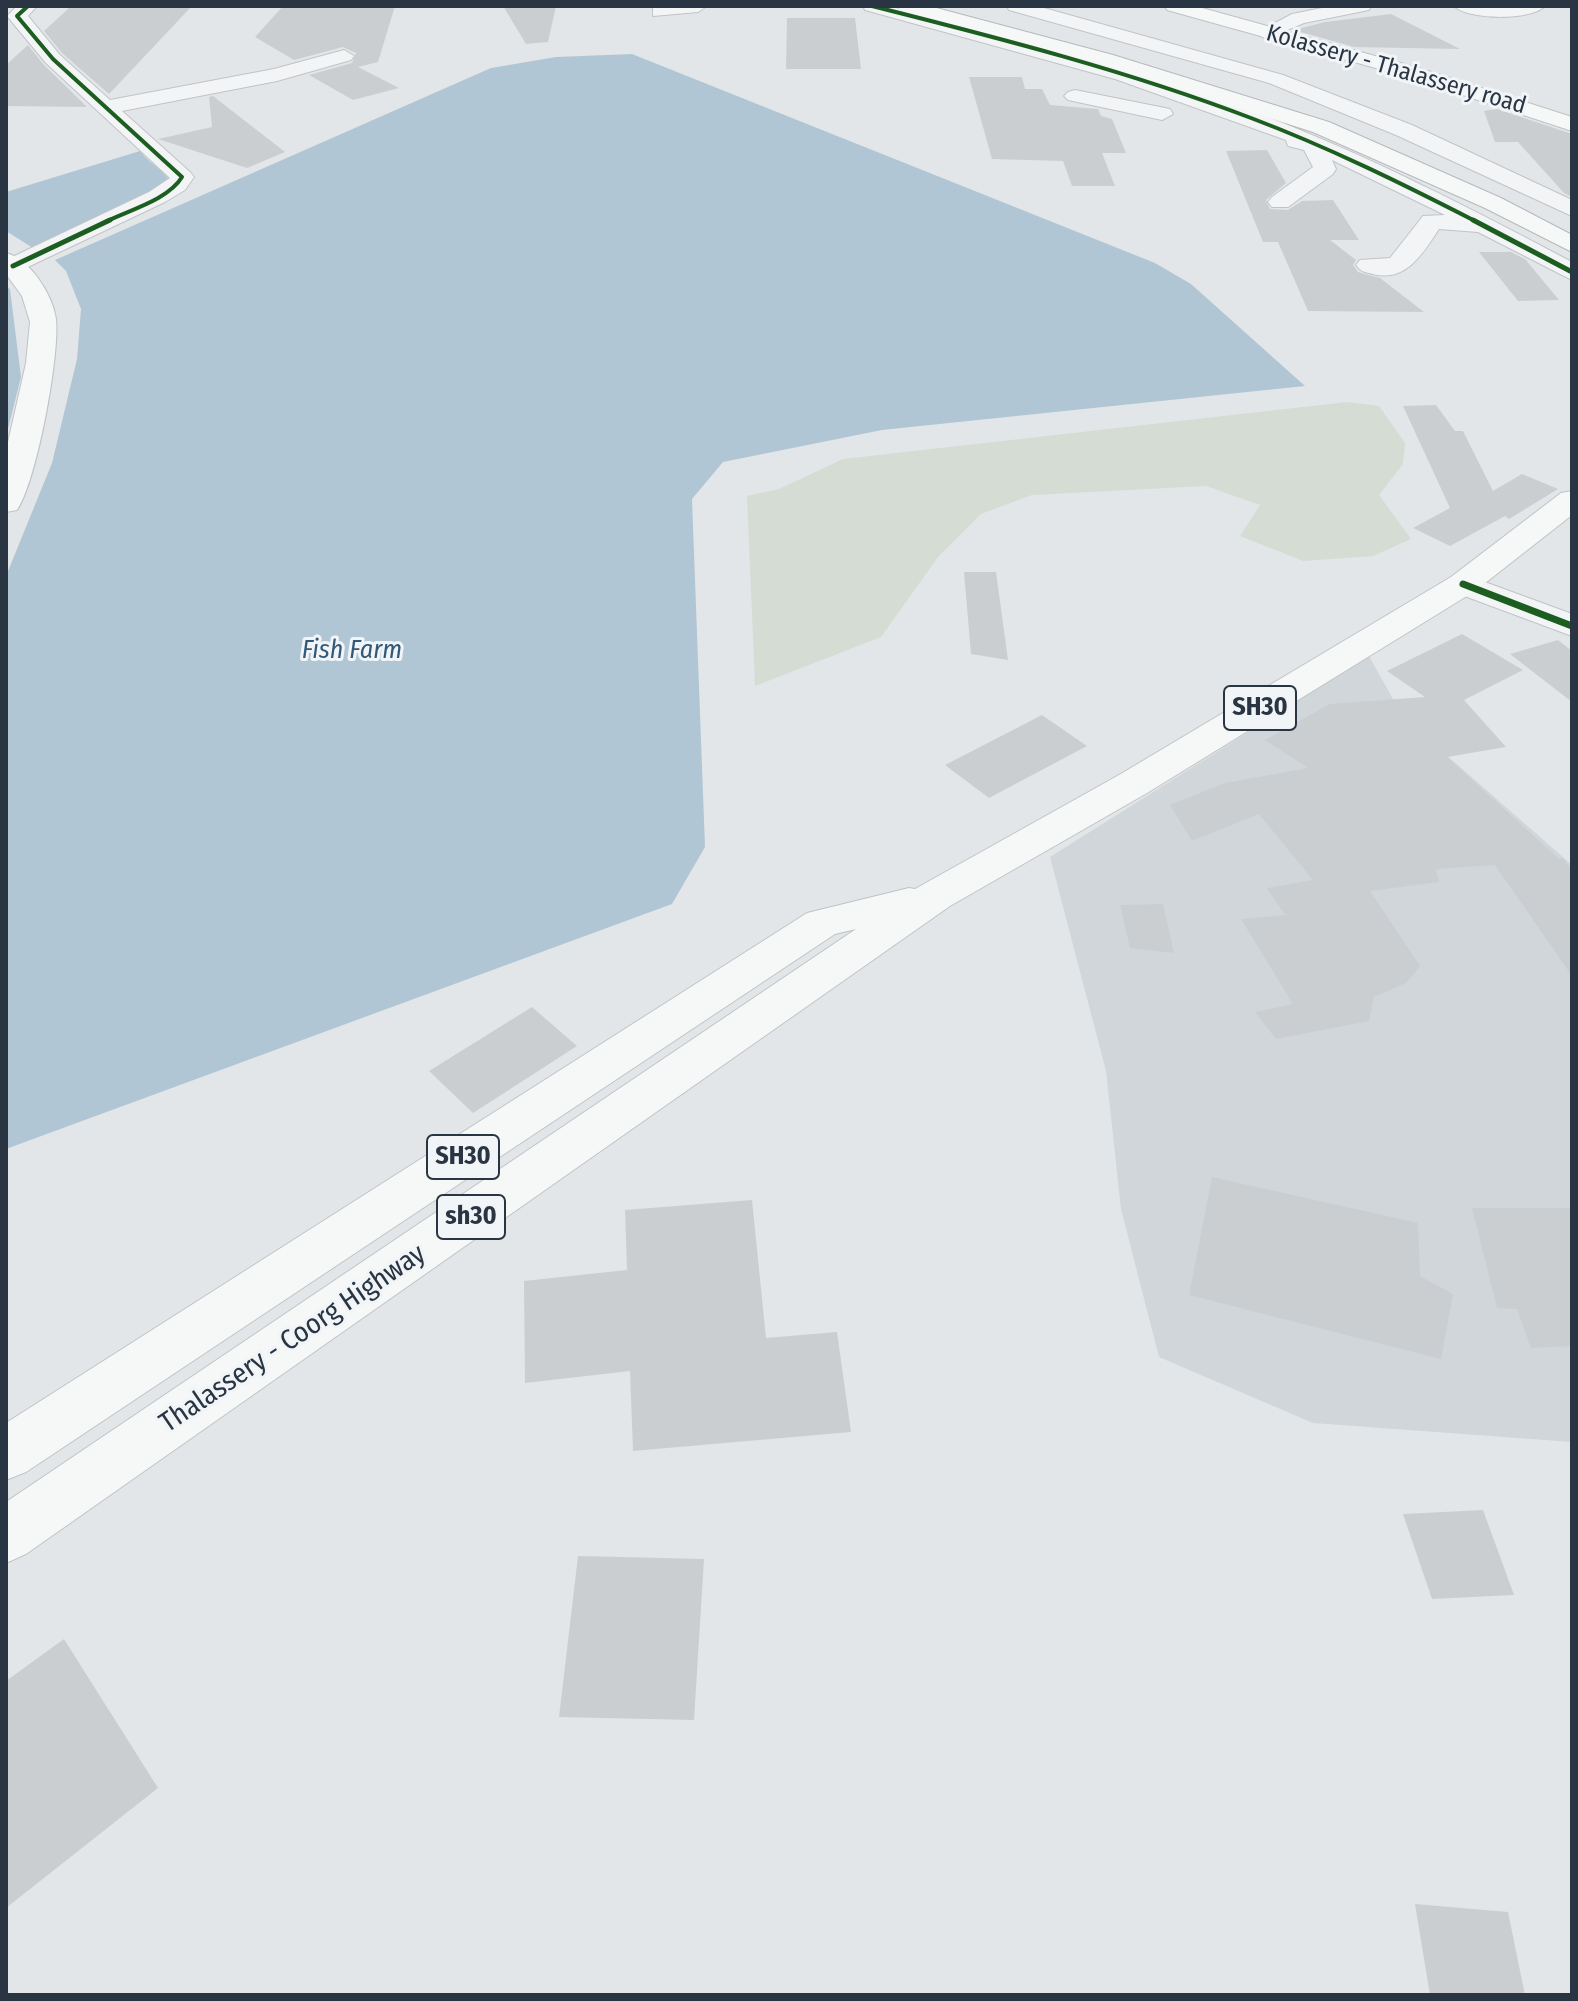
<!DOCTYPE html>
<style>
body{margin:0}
#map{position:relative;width:1578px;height:2001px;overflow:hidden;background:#e3e6e8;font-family:"Fira Sans Condensed",sans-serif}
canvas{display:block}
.frame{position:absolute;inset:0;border:8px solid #293543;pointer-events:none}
</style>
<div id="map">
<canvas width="1578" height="2001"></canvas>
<div class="frame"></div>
</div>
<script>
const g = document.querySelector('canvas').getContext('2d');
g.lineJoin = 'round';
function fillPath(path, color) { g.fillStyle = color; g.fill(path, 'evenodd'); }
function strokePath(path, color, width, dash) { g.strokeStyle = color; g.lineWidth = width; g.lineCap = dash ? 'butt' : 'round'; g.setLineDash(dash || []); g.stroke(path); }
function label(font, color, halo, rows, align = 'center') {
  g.font = font + ' "Fira Sans Condensed",sans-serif'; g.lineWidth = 6; g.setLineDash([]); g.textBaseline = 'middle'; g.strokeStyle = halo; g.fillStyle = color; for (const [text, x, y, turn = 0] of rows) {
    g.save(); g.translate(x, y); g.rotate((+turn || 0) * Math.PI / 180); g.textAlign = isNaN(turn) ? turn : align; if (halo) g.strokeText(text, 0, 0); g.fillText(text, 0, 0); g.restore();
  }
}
fillPath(new Path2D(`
 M1369 656 1403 717 1572 865V1442L1313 1423 1159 1357 1121 1209 1106 1071 1050 857Z`), '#d1d6db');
fillPath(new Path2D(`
 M1347 402 1379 406 1405 443 1403 464 1379 495 1411 539 1373 556 1303 561 1240 536 1260 505 1206 486 1032 495 981 514 938 557 881 637 755 686 747 496 779 489 843 459Z`), '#d5dcd3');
fillPath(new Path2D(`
 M632 54 1155 263 1191 284 1305 386 882 430 723 462 692 499 705 847 672 904 6 1149V576L52 463 77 359 81 309 66 271 55 260 491 68 556 57Z
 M140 151C150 165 163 168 171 183L33 248 6 231V192Z
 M6 286 10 289 21 377 6 437Z`), '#b1c6d4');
fillPath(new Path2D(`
 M150 6H192L109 94 62 53 44 31 69 8Z
 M283 6H395L378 62 358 67 399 88 353 100 309 75 352 63 356 53 343 47 294 60 255 37Z
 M503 6H556L548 42 526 44Z
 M1391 14 1460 49 1354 47 1294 30 1325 22Z
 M787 18H855L861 69H786Z
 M28 45 44 65 87 107 6 106V65Z
 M969 77H1022L1025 89H1042L1050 105 1098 109 1101 116 1112 119 1126 153H1102L1115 186H1072L1063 161 992 159Z
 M213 96 285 152 247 168 158 139 212 127 209 97Z
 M1497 109 1572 134V197L1564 193 1518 142H1495L1484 111Z
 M1267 150 1286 183 1266 200 1270 209 1288 210 1302 201 1333 200 1359 240H1330L1356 260 1353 265 1358 272 1380 278 1424 312 1308 311 1278 242H1263L1226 151Z
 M1479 252H1511L1525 259 1559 300 1518 301Z
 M1436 405 1455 431H1463L1493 491 1522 474 1558 489 1509 519 1505 516 1450 546 1413 528 1450 508 1403 406Z
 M964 572H996L1008 660 971 654Z
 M1462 634 1523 670 1464 700 1506 747 1447 757 1559 859 1563 858 1572 871V976L1495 865 1436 869 1439 882 1370 891 1420 966 1406 983 1374 997 1369 1021 1276 1039 1255 1012 1293 1004 1241 919 1285 915 1267 888 1313 880 1259 814 1192 841 1170 805 1225 783 1308 768 1265 740 1330 704 1425 697 1387 671Z
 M1558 640 1572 651V702L1510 654Z
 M1042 715 1087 746 989 798 945 765Z
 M1163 904 1174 953 1130 948 1120 905Z
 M532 1007 577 1046 473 1113 429 1071Z
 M1212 1177 1418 1223 1420 1276 1453 1294 1441 1359 1189 1295Z
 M752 1200 766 1338 837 1332 851 1432 633 1451 630 1371 525 1383 524 1281 627 1270 625 1210Z
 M1472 1208H1572V1346L1531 1348 1517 1309 1497 1308Z
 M1483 1510 1514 1595 1432 1599 1403 1514Z
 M578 1556 704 1559 694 1720 559 1717Z
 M64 1639 158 1788 6 1908V1681Z
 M1415 1904 1508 1912 1525 1995H1430Z`), '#cbced1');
const minor = new Path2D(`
 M17 6H37L28 16 60 55 110 100 274 69 344 50 354 56 351 60 277 81 122 111 190 172 194 177 185 190 165 202 13 274 6 272V260L149 192 170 178 46 63 7 16Z
 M660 6H707L698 12 653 16V8Z
 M863 6C921 6 978 27 1034 43 1110 63 1186 86 1260 114 1367 155 1470 208 1572 262V280L1478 232 1439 229C1424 252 1406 283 1373 274 1365 272 1361 272 1356 265L1360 260 1390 258 1423 216 1445 215 1332 160 1336 169 1333 174 1288 207H1272L1268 202 1272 197 1313 167 1304 150 1288 146 1286 140 1115 79 865 10Z
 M1007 6H1037L1283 75 1412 125 1572 200V216L1396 135 1269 83 1009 10Z
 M1332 6H1371L1369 10 1304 23 1266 39 1256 33 1292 14Z
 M1454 6H1545C1531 21 1468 20 1454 6Z
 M1075 90 1170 109 1173 114 1162 120 1068 100 1064 96 1068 92Z
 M1463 574 1572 614V636L1451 591 1446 584 1451 577Z`);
const major = new Path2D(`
 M1165 6H1195L1422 69 1572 117V131L1408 77 1167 10Z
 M6 253C30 259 53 295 56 319 60 354 37 481 17 510L6 512V451L26 363 30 322 22 296 6 274Z
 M1572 491V515L1475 591 1147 793 950 906 26 1554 6 1563V1502L856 929 835 934 26 1472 6 1480V1423L807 913 909 888 915 889 1119 775 1451 577 1561 493Z`);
const highway = new Path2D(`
 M898 6H929L1113 55 1329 122 1501 198 1572 235V252L1485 208 1313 132 1099 63 900 10Z`);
strokePath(minor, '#c1c4c6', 2);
strokePath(major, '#bfc3c6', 2);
strokePath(highway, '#b5b9bd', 2);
fillPath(minor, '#f2f4f5');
fillPath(major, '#f6f7f7');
fillPath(highway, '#f6f7f7');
strokePath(new Path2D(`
 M28 6 17 16 53 59 182 177C168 200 129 210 105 222
 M872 6C999 38 1128 71 1251 118 1328 147 1403 184 1477 222`), '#1b5e20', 4);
strokePath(new Path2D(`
 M1473 220 1572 272
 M13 266 110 220`), '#1b5e20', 5);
strokePath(new Path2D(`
 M1463 584 1572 626`), '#1b5e20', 7);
label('24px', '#293543', '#f1f5f8', [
 ["Kolassery - Thalassery road",1396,70,16]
]);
label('italic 26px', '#325a78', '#f1f5f8', [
 ["Fish Farm",352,651]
]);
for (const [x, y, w] of [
 [1260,708,72],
 [463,1157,72],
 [471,1217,68]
]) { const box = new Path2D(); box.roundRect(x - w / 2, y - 22, w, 44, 6); g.fillStyle = '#f1f5f8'; g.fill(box); strokePath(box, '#293543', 2); }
label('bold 26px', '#293543', null, [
 ["SH30",1260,708],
 ["SH30",463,1157],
 ["sh30",471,1217]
]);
label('28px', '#293543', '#f1f5f8', [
 ["Thalassery - Coorg Highway",293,1339,-34]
]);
</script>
